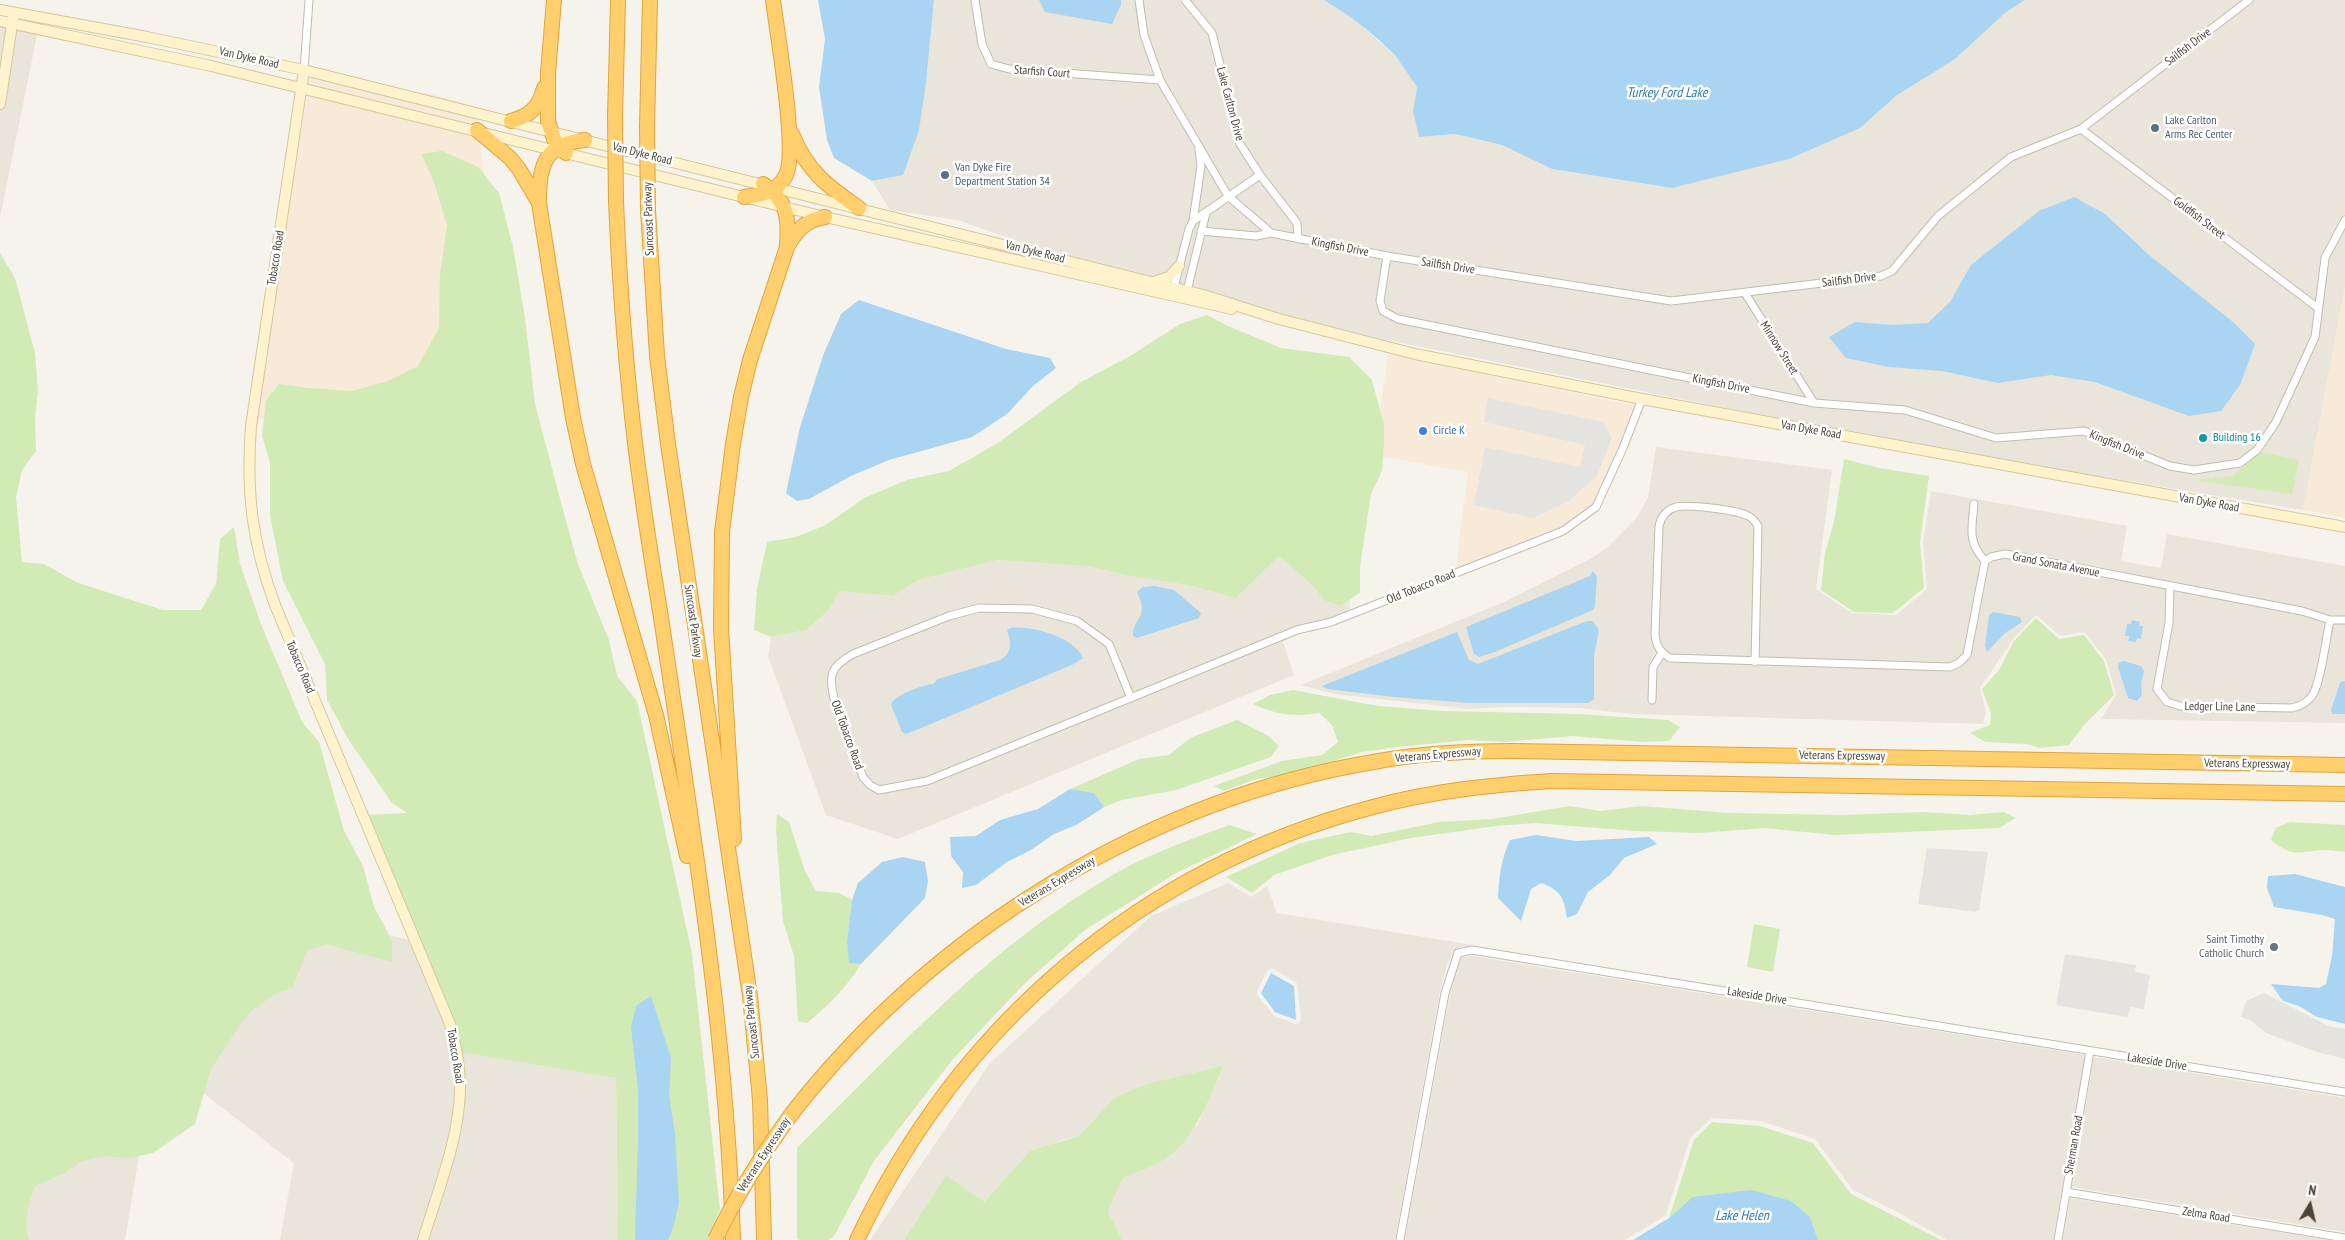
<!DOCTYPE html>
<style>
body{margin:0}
#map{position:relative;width:2345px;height:1240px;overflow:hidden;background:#f6f3ec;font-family:"PT Sans Narrow",sans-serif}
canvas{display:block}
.north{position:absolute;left:2285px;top:1180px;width:50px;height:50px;-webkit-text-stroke:4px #fff;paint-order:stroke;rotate:9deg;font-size:14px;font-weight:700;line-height:20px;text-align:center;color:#4b4439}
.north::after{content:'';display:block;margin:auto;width:18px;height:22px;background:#4b4439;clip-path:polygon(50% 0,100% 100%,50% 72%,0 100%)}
</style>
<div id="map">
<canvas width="2345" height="1240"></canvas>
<div class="north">N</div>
</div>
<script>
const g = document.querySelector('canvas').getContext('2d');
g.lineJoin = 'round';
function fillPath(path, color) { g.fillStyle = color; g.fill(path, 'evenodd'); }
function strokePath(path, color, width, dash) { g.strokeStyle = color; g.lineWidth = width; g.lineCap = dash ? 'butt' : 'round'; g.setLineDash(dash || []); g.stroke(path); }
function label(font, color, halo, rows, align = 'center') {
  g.font = font + ' "PT Sans Narrow",sans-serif'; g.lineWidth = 5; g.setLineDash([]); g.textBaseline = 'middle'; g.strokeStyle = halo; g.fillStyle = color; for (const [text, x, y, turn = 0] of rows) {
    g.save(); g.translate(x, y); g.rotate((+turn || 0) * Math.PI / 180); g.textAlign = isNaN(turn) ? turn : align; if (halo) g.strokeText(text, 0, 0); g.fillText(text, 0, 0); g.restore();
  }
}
fillPath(new Path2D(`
 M934 0H1324L1352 18 1395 55 1417 87 1413 111 1419 137 1455 134 1502 145 1552 169 1672 188 1711 178 1860 128 1896 96 1955 59 2005 13 2025 0H2345V287L2303 510 1926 448 1177 298 958 220 890 210 872 181 903 175 926 83Z
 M0 25 37 35 0 218Z
 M1656 447 1832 470 1816 589 1852 613 1896 615 1927 589 1923 542 1931 491 2127 526 2121 561 2161 568 2167 534 2345 566V723L2101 719 2116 695 2106 659 2084 632 2060 636 2036 615 2013 639 1980 688 1986 713 1983 724 1631 714 1579 708 1507 707 1467 709 1335 694 1301 685 1504 602 1592 558 1608 547 1638 516 1648 497Z
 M1279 556 1311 584 1325 601 1340 606 1350 600 1349 614 1291 636 1283 642 1294 675 898 839 826 815 768 656 771 637 806 630 829 610 838 591 893 596 918 580 998 560 1087 566 1130 576 1187 585 1236 598Z
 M1228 883 1251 897 1267 886 1277 913 1473 945 1458 948 1454 951 1447 965 1440 991 1395 1240H1122L1108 1211 1123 1178 1158 1163 1198 1124 1222 1066 1114 1098 1079 1136 1061 1140 985 1202 946 1175 904 1240H870L989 1064 1151 916ZM1272 968 1297 983 1301 1019 1299 1023 1296 1024 1274 1016 1258 996 1257 991 1267 971Z
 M340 923 414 941 444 1014 450 1043 451 1075 452 1051 616 1078 618 1240H280L294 1163 172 1069 277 963Z
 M1472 956 2085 1055 2053 1240H1947L1892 1209 1853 1190 1815 1139 1761 1121 1712 1118 1690 1138 1666 1215 1625 1240H1405L1450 994 1461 958Z
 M2094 1057 2345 1098V1232L2072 1187Z
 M0 1118 144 1125 125 1240H0Z
 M2070 1198 2327 1240H2063Z`), '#eae5da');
fillPath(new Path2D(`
 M310 77 333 82 431 94 477 107 493 271 503 423 254 419Z
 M2345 287V518L2303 510Z
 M1388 354 1637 406 1593 506 1559 530 1455 573 1468 472 1374 455Z`), '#f7ead8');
fillPath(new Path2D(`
 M442 151 478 167 499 193 513 247 525 318 535 404 563 510 578 564 609 640 617 676 637 701 692 954 720 1210 707 1240H618L616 1078 452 1051 444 1014 364 815 407 813 392 803 350 742 327 700 325 664 283 581 270 515V462L262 436 266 400 279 384 308 388 352 391 388 381 418 366 439 328 440 275 447 225 433 179 421 154Z
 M0 253 15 278 35 353 38 391 35 420 36 451 22 470 16 497 22 562 44 564 78 583 163 610H201L216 584 220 539 234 527 240 564 261 624 302 722 319 742 344 831 363 866 374 907 392 940V962L326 944 307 951 293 987 275 994 250 1012 232 1037 211 1069 195 1124 153 1153 129 1158 107 1156 82 1161 65 1173 35 1186C29 1202 23 1223 29 1240H0Z
 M1207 315 1228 326 1281 348 1349 357 1372 380 1384 425V445L1382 471 1371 494 1360 566V593L1340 606 1325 601 1311 584 1279 556 1236 598 1187 585 1130 576 1087 566 998 560 918 580 893 596 839 591 829 610 806 630 771 637 754 630 757 589 767 542 796 537 826 525 864 498 907 480 949 471 998 443 1081 382 1132 355 1180 324Z
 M2259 452 2299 460 2292 494 2194 480 2233 476Z
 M1844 459 1879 468 1929 476 1920 542 1924 588 1893 613 1854 612 1821 590 1825 553 1834 522Z
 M2036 618 2059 639 2084 635 2104 661 2114 695 2084 725 2069 745 2040 748 2026 744 1985 742 1970 733 1990 725 1991 713 1982 689 1999 670 2014 641Z
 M1293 690 1378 706 1443 711 1578 714 1668 720 1680 727 1669 741 1643 742 1572 736 1505 742 1468 740 1398 747 1362 752 1297 773 1253 780 1224 791 1214 786 1282 761 1322 755 1338 742 1332 725 1319 713C1293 717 1277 715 1253 704L1270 695Z
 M1237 720 1267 735 1279 746 1271 757 1176 790 1122 800 1104 807 1094 793 1070 789 1139 759 1169 755 1190 738Z
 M1569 806 1600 811 1642 806 1728 813 1842 815 1923 812 1970 815 2004 812 2016 818 1999 828 1835 835 1765 828 1699 833 1636 831 1535 823 1496 826 1411 838 1332 855 1274 875 1252 893 1226 877 1300 843 1351 832 1371 836 1439 822 1492 819Z
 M777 814 789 822 805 871 816 891 839 893 852 900 847 941 850 963 861 964C847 987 828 1006 807 1023L798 1021 794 956 783 921 776 831Z
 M2290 822 2345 825V852C2338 851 2331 850 2324 850 2299 851 2294 859 2271 840L2276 828Z
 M1229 825 1257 834 1178 872 1085 930 1025 983 953 1059 874 1161 834 1236 829 1240H799L797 1238V1148C895 1051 990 946 1111 876 1148 854 1189 840 1229 825Z
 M1754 924 1780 929 1773 972 1747 967Z
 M1223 1066C1207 1102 1195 1143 1158 1163 1147 1169 1134 1173 1123 1178L1108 1211 1122 1240H904L946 1175 985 1202 1030 1151 1079 1136 1114 1098 1147 1084Z
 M1712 1122 1760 1126 1813 1143 1851 1194 1941 1240H1818L1810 1217 1669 1218 1694 1140Z`), '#d2eab5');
fillPath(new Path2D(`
 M1488 398 1603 422 1612 437 1597 476 1569 501 1534 518 1474 505 1485 447 1580 467 1585 445 1484 422Z
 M1927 848 1988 852 1979 910 1975 912 1918 904Z
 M2065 954 2136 965 2135 972 2150 975 2144 1009 2131 1007 2127 1017 2056 1005Z
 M2264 993 2329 1026 2345 1029V1059L2317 1052 2266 1033 2250 1020 2241 1017 2246 1001Z`), '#e5e3e0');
fillPath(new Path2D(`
 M818 0H934L926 83 919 130 903 175 872 181 834 158 827 140 819 87 825 39Z
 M1039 0H1121V5L1112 24 1045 12Z
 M1324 0H2025L2005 13 1955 59 1896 96 1860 128 1789 159 1672 188 1552 169 1502 145 1455 134 1419 137 1413 111 1417 87 1395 55 1378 39 1352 18Z
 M2074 197 2105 214 2149 255 2233 322 2255 344 2240 385 2221 411 2189 416 2095 382 2051 375 1998 383 1942 371 1889 367 1846 358 1829 337 1855 322 1892 325 1928 323 1950 302 1971 265 2039 211Z
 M859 300 1006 349 1050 358 1056 368 1033 386 1007 414 972 437 889 460 851 476 809 499 797 501 786 493 800 427 824 353 841 314Z
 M1593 571 1597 577 1595 606 1593 610 1495 652 1479 657 1474 654 1466 627 1590 576Z
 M1155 586 1174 590 1201 613 1199 618 1137 638 1133 636C1133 616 1150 620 1137 592L1143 587Z
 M1993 612 2020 617 2022 622 2005 633 1987 652 1985 646 1989 615Z
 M2132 620 2140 622 2139 626H2143L2141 639 2137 638 2136 642 2128 641 2129 636H2125L2127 624H2131Z
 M1587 621H1593L1599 630 1594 656V699L1588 703H1469L1394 697 1327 689 1322 686 1457 632 1469 660 1478 664Z
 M1010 628C1030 625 1075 637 1083 658L1074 664 914 731 906 734 902 732 891 705C893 695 923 685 933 684L938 679 1000 660C1013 652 1011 643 1007 630Z
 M2123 661 2141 666 2144 671 2141 683 2142 695 2137 701 2128 698 2118 667 2119 663Z
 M2343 681H2345V714H2332L2331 710 2340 683Z
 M1070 789 1094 793 1104 807 1078 824 1054 834 1031 850 1007 862 976 885 962 888 963 872 951 856 950 837 976 836 1000 820 1038 809Z
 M1536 835 1576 841 1649 837 1657 844 1624 858 1610 875 1588 892 1577 914 1567 918C1564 898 1561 890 1541 883L1531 889 1521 921 1498 898C1499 877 1501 859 1510 840Z
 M903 857 925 862 928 881 925 898 861 964 849 963 847 941 852 900 858 883 882 862Z
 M2295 874 2345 887V1024L2317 1017 2299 1006 2283 1001 2271 984 2319 988 2326 984 2332 956 2335 919 2322 915 2274 907 2267 888 2268 876Z
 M1271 973 1294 986 1296 1020 1275 1012 1261 993Z
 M651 996 671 1058 669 1096 675 1133 679 1203 673 1228 668 1240H635L638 1142V1090L631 1027 636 1006Z
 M1751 1190 1791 1201 1810 1217 1818 1240H1633L1669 1218 1693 1197Z`), '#a9d4f2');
const street = new Path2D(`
 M975 0 982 44 991 64 1009 69 1160 80
 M1139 0 1144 35 1160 80 1228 196 1271 233 1387 256 1671 301 1881 276 1892 271 1938 216 2011 157 2081 129 2249 0
 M1185 0 1212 33 1240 144 1260 175 1297 223 1298 239
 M304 70 309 0
 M2081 129 2318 308
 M1193 221 1201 166 1199 149
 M1201 231 1256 236 1271 233
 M1387 256 1380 301 1383 311 1398 319 1814 403 1905 410 1996 438 2084 431 2170 466 2194 470 2240 463 2257 450 2276 422 2315 337 2325 258 2345 220
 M1175 291 1174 287 1189 229 1193 221 1260 175
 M1183 293 1187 291 1206 213
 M1745 293 1814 403
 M1974 504C1972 529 1967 541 1985 561
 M2170 587 2169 623 2157 689 2167 702 2180 706 2292 708C2300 706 2307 703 2312 696 2321 683 2326 638 2330 620
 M1755 662 1758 526C1755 521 1752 517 1746 515 1735 510 1688 504 1676 507 1666 510 1661 517 1659 526L1655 634C1656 646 1660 652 1670 658L1950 667 1959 663 1967 655 1985 561 1991 557 2005 554 2302 611 2330 620H2345
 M1131 698 1109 644 1077 621 1032 609 979 608 949 616 853 654C846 658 836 664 833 672 825 693 854 754 863 777L870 785 879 790 927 781 1297 630 1331 622 1563 531 1596 507 1623 448 1642 399
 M1652 700 1653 667 1662 653
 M2066 1192 2345 1238
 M1400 1240 1445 993 1458 953 1472 950 2345 1092
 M2058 1240 2090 1051`);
const secondary = new Path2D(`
 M0 10 147 37 304 70 1203 295 1279 319 1415 354 1642 399 2345 527
 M0 21 207 65 825 217 1232 309
 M304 70 251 426C246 492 252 543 275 605L450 1024C456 1044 460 1066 460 1088 460 1137 437 1193 423 1240
 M0 104 13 18
 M1154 282 1169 277 1179 266`);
const highway = new Path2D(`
 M554 0 548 73V121L554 139 566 153
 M615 117 618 0
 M511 121C530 116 539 107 544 88
 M647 127 650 0
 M477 130 510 158 519 169 539 203 573 418 583 464 656 715 687 856
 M792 134C807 171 827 186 859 208
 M763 184C787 200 789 217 787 244
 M744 197C761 195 777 193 786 175 798 152 777 32 773 0
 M539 199C539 164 546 144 585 140
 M616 201C619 272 624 344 632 416 639 485 651 555 662 624 692 828 727 1033 733 1240
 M648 210 657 356 668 444 750 996 760 1100 764 1240
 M734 839 721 628 722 532 733 444 741 397 750 360 787 247C796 231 805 220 825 217
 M793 1112C936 930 1150 798 1379 761 1423 753 1468 751 1513 751L2345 765
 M857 1240C959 1024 1141 868 1373 807 1431 791 1491 785 1551 781L2345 794`);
strokePath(street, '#c2bbae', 9);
strokePath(secondary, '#d6c79b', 12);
strokePath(highway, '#e0a43c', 16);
strokePath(street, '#fff', 7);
strokePath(secondary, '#fff3cd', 10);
strokePath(highway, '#ffcf6e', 14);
const highwayBridge = new Path2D(`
 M615 117 616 201
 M647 127 648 210
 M715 1240C737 1194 763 1153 793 1112`);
strokePath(highwayBridge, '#e0a43c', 16, []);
strokePath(highwayBridge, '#ffcf6e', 14);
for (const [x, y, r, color] of [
 [2155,128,5,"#5c6f8a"],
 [945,175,5,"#5c6f8a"],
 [1423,431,5,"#3f7fe0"],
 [2203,438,5,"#0f9aa8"],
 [2274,947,5,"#6b7280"]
]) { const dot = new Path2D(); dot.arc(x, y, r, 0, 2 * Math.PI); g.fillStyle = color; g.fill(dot); strokePath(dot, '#fff', 2); }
label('12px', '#4b4439', '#fff', [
 ["Sailfish Drive",2188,47,-37],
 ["Van Dyke Road",249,58,13],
 ["Starfish Court",1042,72,4],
 ["Lake Carlton Drive",1230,104,75],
 ["Van Dyke Road",642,154,14],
 ["Goldfish Street",2199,218,37],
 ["Suncoast Parkway",649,219,-92],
 ["Kingfish Drive",1340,247,11],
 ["Van Dyke Road",1035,252,14],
 ["Tobacco Road",276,258,-81],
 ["Sailfish Drive",1448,266,9],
 ["Sailfish Drive",1849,280,-7],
 ["Minnow Street",1779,348,58],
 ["Kingfish Drive",1721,384,11],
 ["Van Dyke Road",1811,430,10],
 ["Kingfish Drive",2117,445,22],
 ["Van Dyke Road",2209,503,10],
 ["Grand Sonata Avenue",2056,565,11],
 ["Old Tobacco Road",1421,587,-22],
 ["Suncoast Parkway",693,621,82],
 ["Tobacco Road",300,667,67],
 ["Ledger Line Lane",2220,707,1],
 ["Old Tobacco Road",847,735,70],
 ["Veterans Expressway",1438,755,-5],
 ["Veterans Expressway",1842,756,1],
 ["Veterans Expressway",2247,764,1],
 ["Veterans Expressway",1057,882,-31],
 ["Lakeside Drive",1757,996,9],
 ["Suncoast Parkway",752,1022,-96],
 ["Tobacco Road",455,1056,81],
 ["Lakeside Drive",2157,1062,9],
 ["Sherman Road",2074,1145,-80],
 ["Veterans Expressway",764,1155,-57],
 ["Zelma Road",2206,1215,9]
]);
label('12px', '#4e5e75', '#fff', [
 ["Lake Carlton",2165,121],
 ["Arms Rec Center",2165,135],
 ["Van Dyke Fire",955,168],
 ["Department Station 34",955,182]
], 'left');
label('12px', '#366cbe', '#fff', [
 ["Circle K",1433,431]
], 'left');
label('12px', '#0d838f', '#fff', [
 ["Building 16",2213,438]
], 'left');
label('12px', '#5b616d', '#fff', [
 ["Saint Timothy",2264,940],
 ["Catholic Church",2264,954]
], 'right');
label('italic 14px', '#2e7ab2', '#fff', [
 ["Turkey Ford Lake",1667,93],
 ["Lake Helen",1742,1216]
]);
</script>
